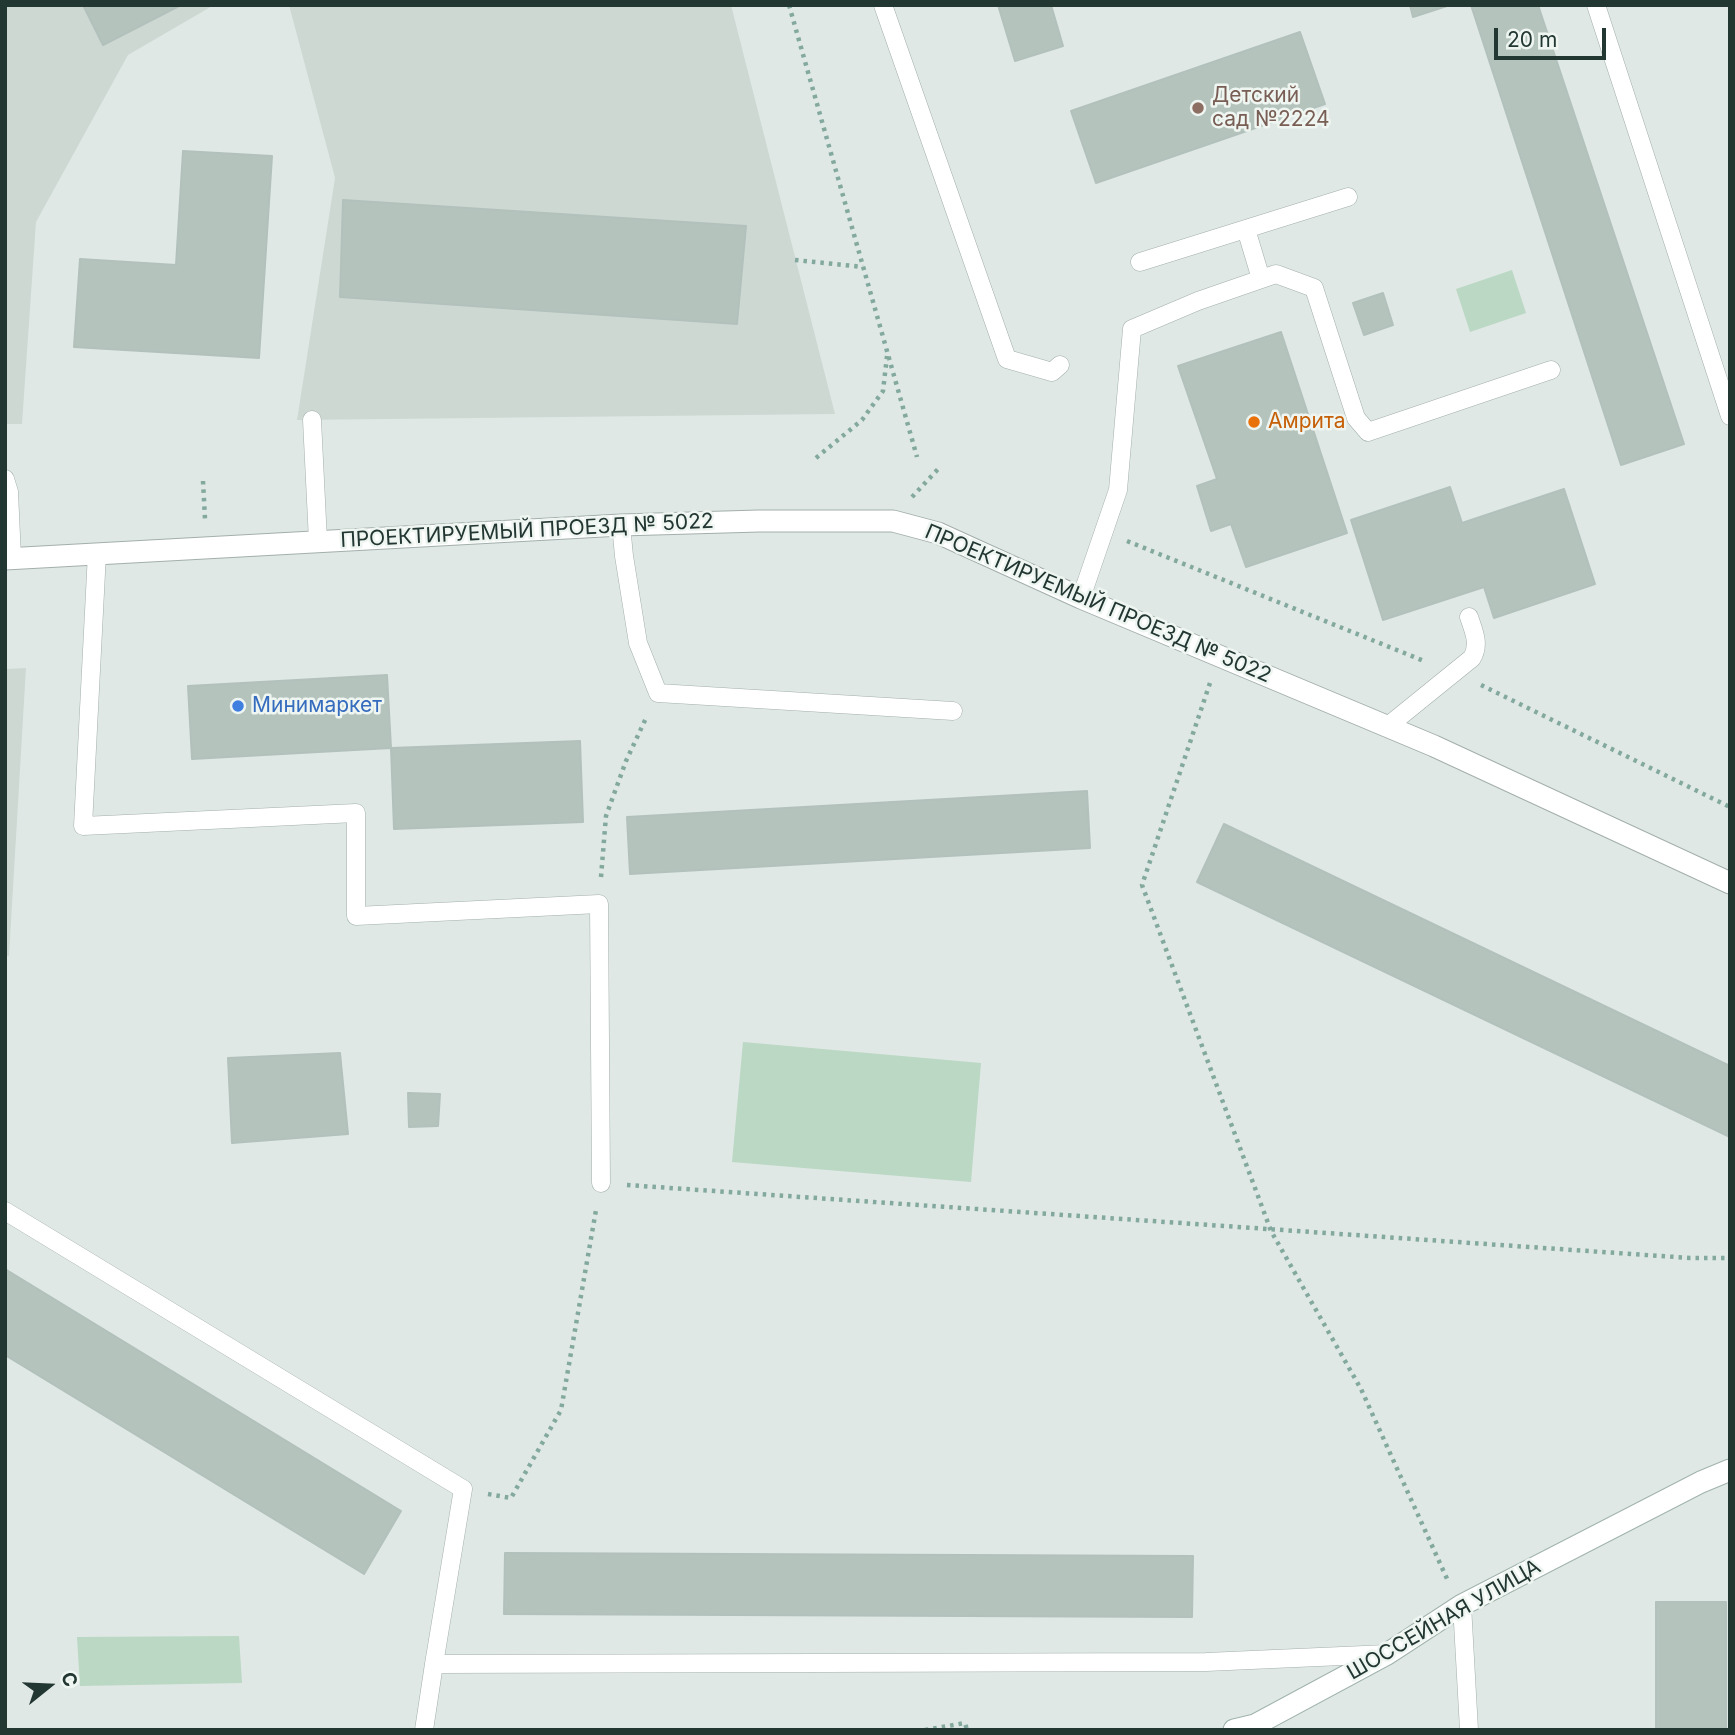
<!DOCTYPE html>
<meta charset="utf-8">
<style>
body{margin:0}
#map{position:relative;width:1735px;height:1735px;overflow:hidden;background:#dfe8e5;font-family:Inter,sans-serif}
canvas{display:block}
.frame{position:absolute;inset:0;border:7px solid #223632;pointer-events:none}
.north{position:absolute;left:14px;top:1651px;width:70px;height:70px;-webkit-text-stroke:5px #eff6f2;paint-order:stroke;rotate:72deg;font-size:19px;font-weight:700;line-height:28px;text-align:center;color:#223632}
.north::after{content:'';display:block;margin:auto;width:24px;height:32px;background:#223632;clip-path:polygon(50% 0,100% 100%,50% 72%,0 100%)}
.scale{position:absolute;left:1494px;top:28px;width:112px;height:32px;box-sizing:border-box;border:4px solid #223632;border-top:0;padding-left:9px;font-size:21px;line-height:24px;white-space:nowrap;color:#223632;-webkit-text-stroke:5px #eff6f2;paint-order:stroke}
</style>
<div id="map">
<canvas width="1735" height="1735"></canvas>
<div class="frame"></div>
<div class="north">С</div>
<div class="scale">20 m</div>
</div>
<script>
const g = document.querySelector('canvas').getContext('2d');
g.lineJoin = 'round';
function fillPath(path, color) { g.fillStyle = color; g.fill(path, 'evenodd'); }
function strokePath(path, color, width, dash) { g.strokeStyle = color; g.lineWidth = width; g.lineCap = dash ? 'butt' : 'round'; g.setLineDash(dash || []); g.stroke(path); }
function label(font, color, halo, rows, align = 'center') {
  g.font = font + ' Inter,sans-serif'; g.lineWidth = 5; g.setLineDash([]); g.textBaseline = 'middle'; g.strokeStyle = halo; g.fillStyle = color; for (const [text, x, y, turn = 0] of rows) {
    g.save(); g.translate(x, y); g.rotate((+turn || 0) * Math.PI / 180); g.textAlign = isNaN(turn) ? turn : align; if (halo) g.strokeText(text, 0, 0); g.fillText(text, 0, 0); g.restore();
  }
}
fillPath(new Path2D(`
 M5 5H214L128 55 36 222 22 424H5Z
 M289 5H731L835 414 297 420 335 178Z
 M26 668 9 956H5V669Z`), '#ced8d3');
fillPath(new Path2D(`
 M1512 270 1526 313 1470 332 1456 289Z
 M743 1042 981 1063 971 1182 732 1162Z
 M239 1636 242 1683 80 1686 77 1637Z`), '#bad8c3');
const building = new Path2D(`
 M83 5H181L103 45Z
 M998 5H1051L1063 46 1015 61Z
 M1410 5H1450L1413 17Z
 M1471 5H1538L1684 444 1621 465Z
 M1300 32 1325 104 1096 183 1071 111Z
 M183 151 272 156 259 358 74 347 80 259 176 265Z
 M343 200 746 226 737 324 340 297Z
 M1383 293 1393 325 1364 335 1353 303Z
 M1281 332 1347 533 1246 567 1231 524 1211 531 1197 486 1217 479 1178 366Z
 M1450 487 1462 523 1564 489 1595 584 1494 618 1484 587 1383 620 1351 520Z
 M387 675 391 748 192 759 188 686Z
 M580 741 583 822 394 829 391 748Z
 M1087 791 1090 848 630 874 627 817Z
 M1224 824 1730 1066V1137L1197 882Z
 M340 1053 348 1134 232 1143 228 1058Z
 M408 1093 440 1094 438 1126 409 1127Z
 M5 1269 401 1511 364 1574 5 1355Z
 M505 1553 1193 1556 1192 1617 504 1614Z
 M1656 1602H1726V1730H1656Z`);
fillPath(building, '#b5c3bd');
strokePath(building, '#b2c1bb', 2);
const lane = new Path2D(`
 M883 5 1007 359 1052 372 1060 365
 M1596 5 1730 416
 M1246 229 1261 279
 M1140 262 1348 197
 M312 420 318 541
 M5 479 9 492 12 558
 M621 525 624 556 638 643 658 693 953 711
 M97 553 83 826 356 813V916L599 904 601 1183
 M1081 598 1118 490 1132 329 1198 301 1276 274 1314 288 1356 418 1368 432 1551 370
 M1388 726 1472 658C1480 644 1474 632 1469 617
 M5 1211 463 1489 434 1664
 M1462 1605 1469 1730
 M424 1730 434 1664 1206 1662 1387 1654`);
const street = new Path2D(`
 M5 559 621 525 759 521H893L938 533 1081 598 1434 746 1730 883`);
const secondary = new Path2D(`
 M1234 1730 1255 1725 1387 1654 1462 1605 1701 1482 1730 1470`);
strokePath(lane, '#a3afac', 19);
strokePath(street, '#a3afac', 23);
strokePath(secondary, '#a0b3ac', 23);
strokePath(new Path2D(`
 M789 5 917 457
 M795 260 863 267
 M816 458 862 420 883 391 887 356
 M203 481 205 519
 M912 497 940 467
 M1127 541 1424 661
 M1210 683 1142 885 1271 1231 1361 1389 1448 1581
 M1481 685 1730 807
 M601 877 606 816 626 761 647 716
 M627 1185 1690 1258H1730
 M488 1494 511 1498 561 1410 596 1210
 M925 1730 965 1723 967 1730`), '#83a99e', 4.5, [3.5, 5]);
strokePath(lane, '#fff', 18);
strokePath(street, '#fff', 21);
strokePath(secondary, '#fff', 21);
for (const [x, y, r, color] of [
 [1198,108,7,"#8d6e63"],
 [1254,422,7,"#e8710a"],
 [238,706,7,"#3f7fe0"]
]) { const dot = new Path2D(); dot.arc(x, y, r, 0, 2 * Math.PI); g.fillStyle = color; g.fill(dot); strokePath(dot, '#eff6f2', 2.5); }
label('21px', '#785e54', '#eff6f2', [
 ["Детский",1212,96],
 ["сад №2224",1212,120]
], 'left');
label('21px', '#c56008', '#eff6f2', [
 ["Амрита",1268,422]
], 'left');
label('21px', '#223632', '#eff6f2', [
 ["ПРОЕКТИРУЕМЫЙ ПРОЕЗД № 5022",527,531,-3],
 ["ПРОЕКТИРУЕМЫЙ ПРОЕЗД № 5022",1098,604,23],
 ["ШОССЕЙНАЯ УЛИЦА",1444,1620,-30]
]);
label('21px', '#366cbe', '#eff6f2', [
 ["Минимаркет",252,706]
], 'left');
</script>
